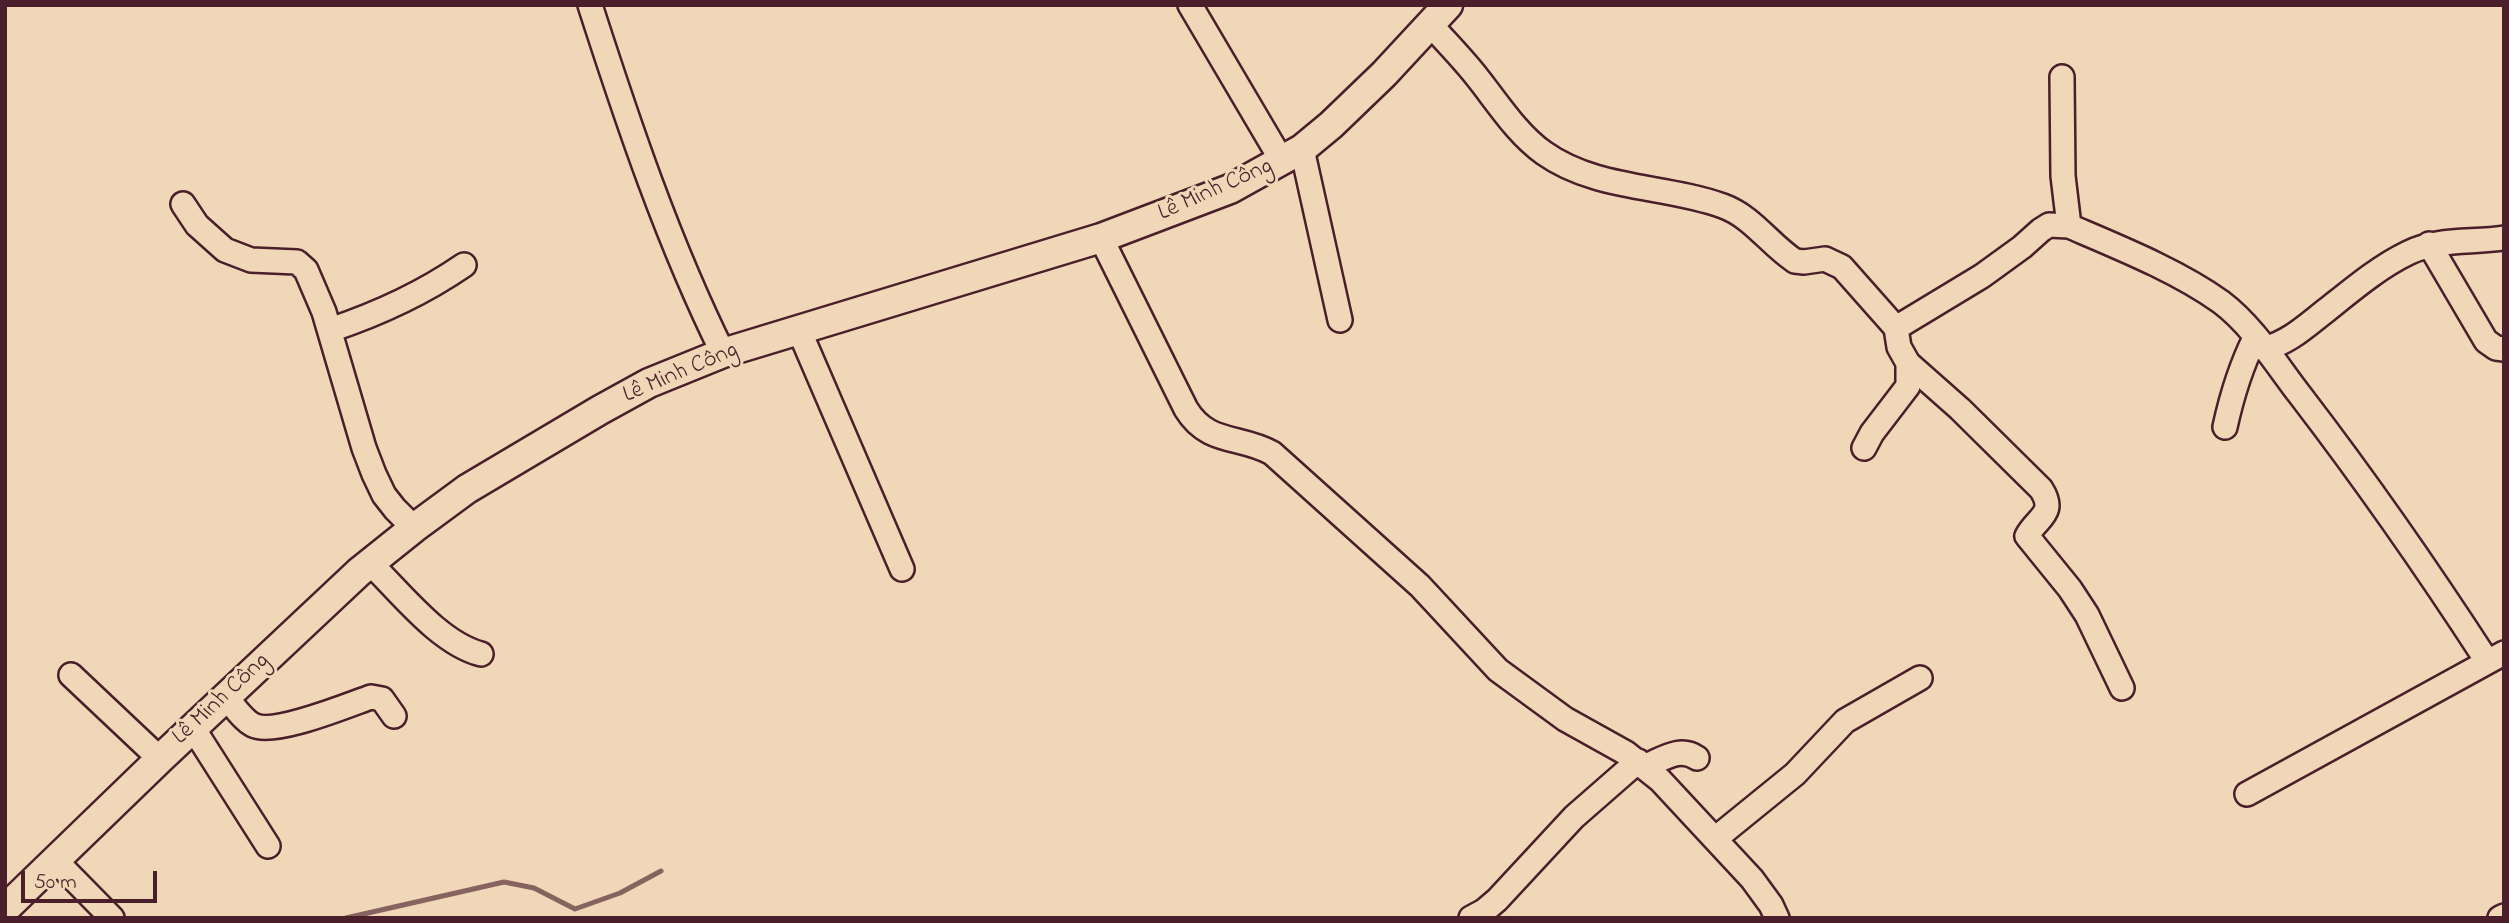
<!DOCTYPE html>
<meta charset="utf-8">
<style>
body{margin:0}
#map{position:relative;width:2509px;height:923px;overflow:hidden;background:#efd7b7;font-family:"Indie Flower",sans-serif}
canvas{display:block}
.frame{position:absolute;inset:0;border:7px solid #4a1f2b;pointer-events:none}
.scale{position:absolute;left:21px;top:871px;width:136px;height:32px;box-sizing:border-box;border:4px solid #4a1f2b;border-top:0;padding-left:9px;font-size:21px;line-height:24px;white-space:nowrap;color:#4a1f2b;-webkit-text-stroke:5px #efd7b7;paint-order:stroke}
</style>
<div id="map">
<canvas width="2509" height="923"></canvas>
<div class="frame"></div>
<div class="scale">50 m</div>
</div>
<script>
const g = document.querySelector('canvas').getContext('2d');
g.lineJoin = 'round';
function strokePath(path, color, width, dash) { g.strokeStyle = color; g.lineWidth = width; g.lineCap = dash ? 'butt' : 'round'; g.setLineDash(dash || []); g.stroke(path); }
function label(font, color, halo, rows, align = 'center') {
  g.font = font + ' "Indie Flower",sans-serif'; g.lineWidth = 6; g.setLineDash([]); g.textBaseline = 'middle'; g.strokeStyle = halo; g.fillStyle = color; for (const [text, x, y, turn = 0] of rows) {
    g.save(); g.translate(x, y); g.rotate((+turn || 0) * Math.PI / 180); g.textAlign = isNaN(turn) ? turn : align; if (halo) g.strokeText(text, 0, 0); g.fillText(text, 0, 0); g.restore();
  }
}
strokePath(new Path2D(`
 M346 918 504 882 534 888 575 909 620 893 661 871`), '#87635f', 5);
const minor = new Path2D(`
 M590 5C628 123 668 242 723 353
 M1190 5 1282 161
 M1431 25C1446 42 1463 59 1477 77 1497 102 1517 134 1544 153 1596 190 1665 185 1723 206 1753 217 1769 244 1795 261L1804 262 1825 259 1842 267 1896 328 1899 347 1908 363 1960 409 2041 489C2057 514 2037 517 2027 536L2070 589 2087 615 2122 688
 M2062 77 2063 176 2069 226
 M1302 149 1340 320
 M183 204 197 225 225 250 251 260 297 262 306 270 324 312 364 448 374 474 384 495 395 509 414 528
 M1101 238 1186 409C1208 445 1239 435 1272 453L1420 586 1498 670 1565 719 1626 753 1660 780 1752 879 1771 905 1777 918
 M2429 244 2486 341 2496 348 2504 349
 M1896 328 1982 276 2022 247 2041 230 2049 225 2069 226C2118 247 2178 271 2221 302 2253 326 2276 364 2300 395 2366 481 2428 570 2487 661
 M330 330C378 314 422 294 464 265
 M799 330 902 569
 M2264 349C2290 342 2307 325 2328 309 2353 289 2379 267 2408 253 2438 238 2471 243 2504 238
 M2225 427C2232 395 2241 366 2255 338
 M1864 448 1872 433 1908 386V363
 M370 563C401 593 439 643 481 654
 M71 675 160 759
 M226 697C233 705 243 720 253 725 274 736 348 705 371 697L382 699 394 716
 M193 728 268 846
 M1646 766C1663 759 1680 746 1697 758
 M2247 794 2504 653
 M1715 839 1795 774 1845 721 1920 678
 M55 860 112 918
 M1471 918 1484 911 1497 900 1574 817 1638 761
 M2500 918 2504 916`);
const major = new Path2D(`
 M5 909 160 759 359 572 414 528 467 489 600 410 649 383 723 353 1101 238 1230 189 1302 149 1331 125 1384 74 1448 5`);
strokePath(minor, '#4a1f2b', 28);
strokePath(major, '#4a1f2b', 33);
strokePath(minor, '#efd7b7', 23);
strokePath(major, '#efd7b7', 28);
label('24px', '#4a1f2b', '#efd7b7', [
 ["Lê Minh Công",1216,191,-24],
 ["Lê Minh Công",681,374,-23],
 ["Lê Minh Công",222,700,-43]
]);
</script>
